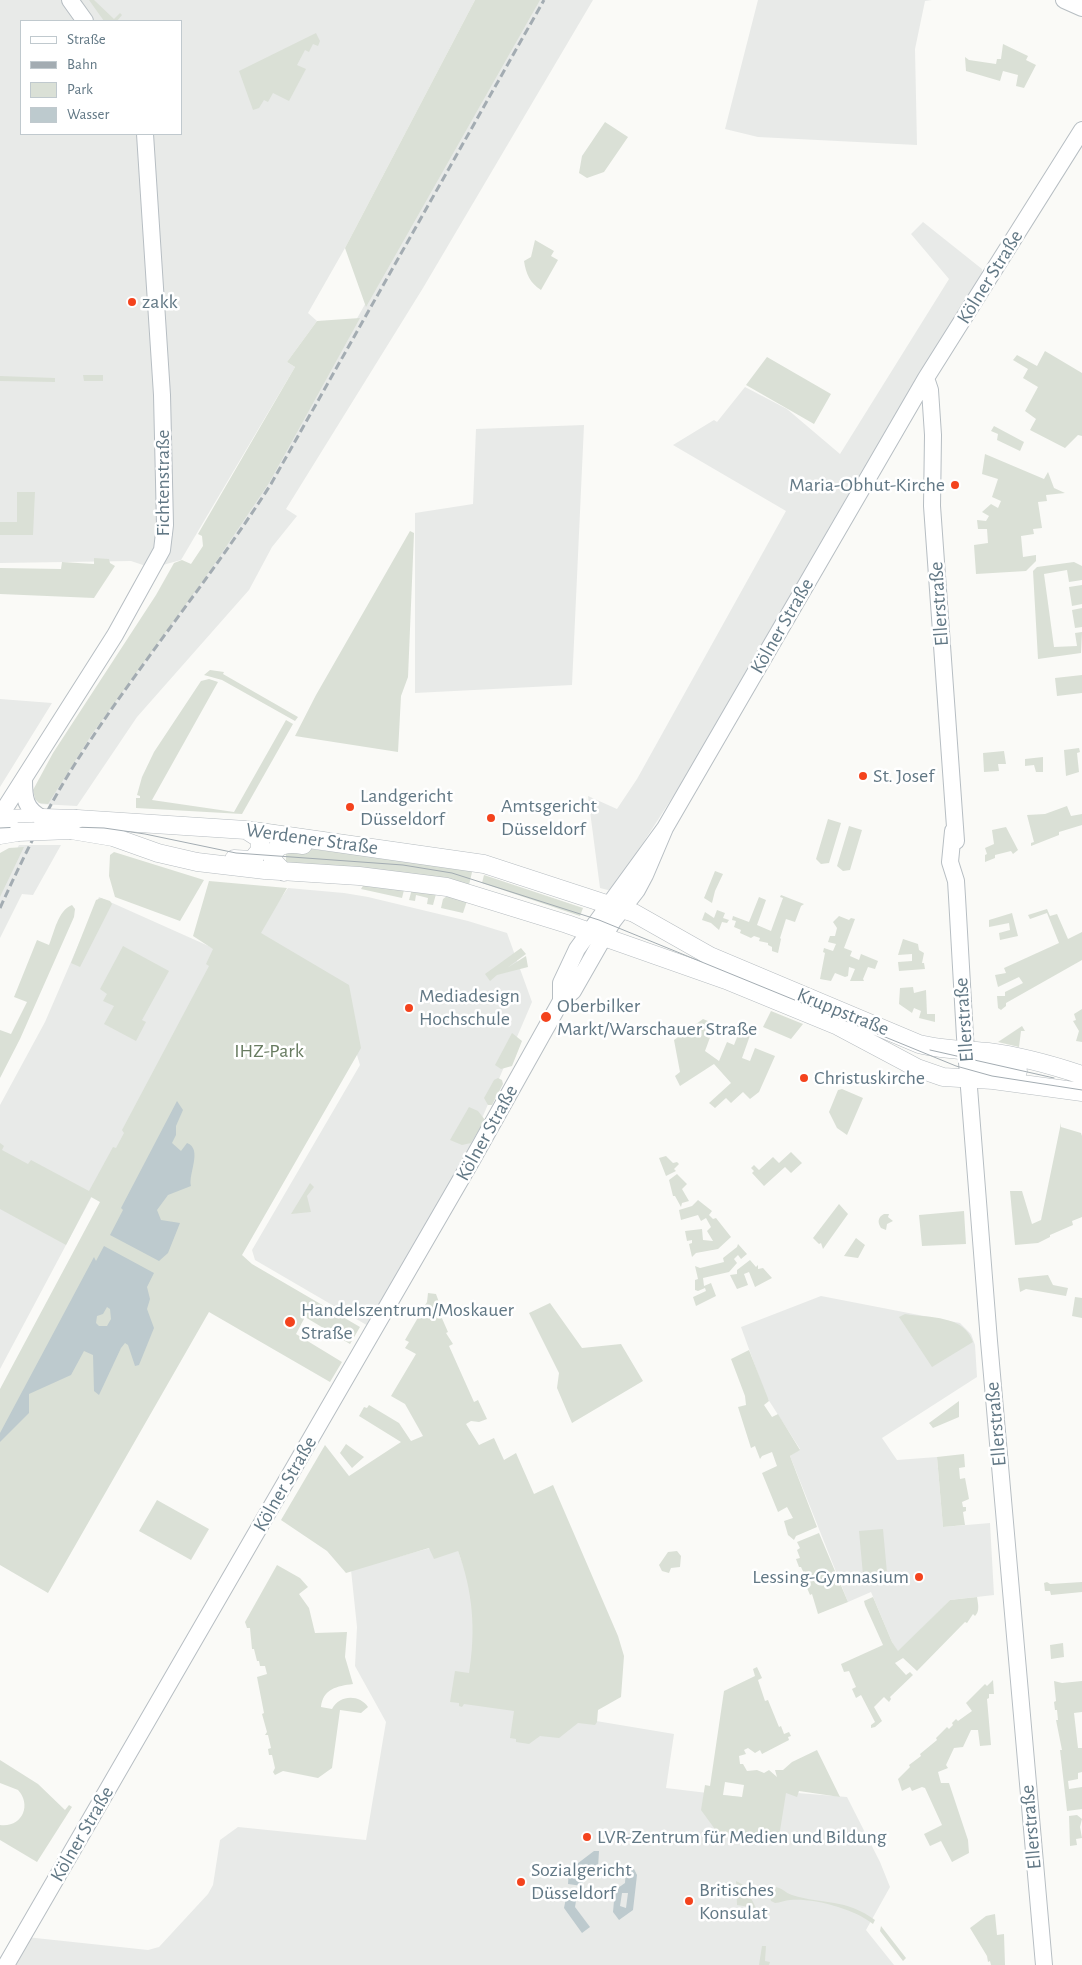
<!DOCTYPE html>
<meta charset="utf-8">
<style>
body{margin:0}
#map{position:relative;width:1082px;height:1965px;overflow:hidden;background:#fafaf7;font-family:"Alegreya Sans",sans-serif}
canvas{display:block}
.legend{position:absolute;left:20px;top:20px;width:162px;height:115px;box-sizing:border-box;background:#fff;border:1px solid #c0c9ce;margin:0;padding:6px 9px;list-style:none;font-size:15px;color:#627885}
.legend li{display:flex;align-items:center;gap:10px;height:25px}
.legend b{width:25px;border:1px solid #c0c9ce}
</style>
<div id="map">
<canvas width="1082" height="1965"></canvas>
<ul class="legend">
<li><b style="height:6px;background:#fff"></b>Straße</li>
<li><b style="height:6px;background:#a3acb2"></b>Bahn</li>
<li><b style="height:14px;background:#dae0d6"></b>Park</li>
<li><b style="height:14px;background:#bdcace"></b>Wasser</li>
</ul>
</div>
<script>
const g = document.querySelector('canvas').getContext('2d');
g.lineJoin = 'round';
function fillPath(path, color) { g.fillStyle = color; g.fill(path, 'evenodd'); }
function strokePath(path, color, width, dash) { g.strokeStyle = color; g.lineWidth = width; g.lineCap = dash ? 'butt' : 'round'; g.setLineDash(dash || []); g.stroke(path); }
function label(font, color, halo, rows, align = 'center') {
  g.font = font + ' "Alegreya Sans",sans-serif'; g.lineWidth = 5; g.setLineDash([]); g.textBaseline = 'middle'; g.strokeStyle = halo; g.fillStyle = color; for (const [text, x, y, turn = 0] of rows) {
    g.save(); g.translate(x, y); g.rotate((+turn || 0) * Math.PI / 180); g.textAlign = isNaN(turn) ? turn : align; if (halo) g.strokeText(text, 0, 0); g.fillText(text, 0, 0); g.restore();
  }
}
fillPath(new Path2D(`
 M0 0H62L78 21H21V134H138L153 368 170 379 165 371 148 134H181V21H88L72 0H475L345 248 308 313 317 321 287 362 295 367 181 560 152 568 131 561 0 563Z
 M536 0H593L423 288 286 509 297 516 272 547 249 590 137 717 77 806 40 804 83 736 278 459Z
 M758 0H932L925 1 915 49 917 145 758 137 725 129Z
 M923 222 982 269V284L848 495 692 767 612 891 600 888 588 796 617 809 637 779 786 511 673 445 714 420 717 422 745 387 787 409 840 454 949 279 911 234Z
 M584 425 572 685 415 693V513L473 504 476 429Z
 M0 699 52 703 0 787Z
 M19 845H61L33 895 22 894 0 938V860H11Z
 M288 888 344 893 368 897 468 921 507 933 532 1002 455 1181 370 1327 255 1260 252 1250 360 1065 337 989 257 932Z
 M99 897 222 952 0 1369V1105L45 1022Z
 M821 1296 960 1323 971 1334 975 1345 977 1377 882 1438 897 1460 937 1457 943 1527 990 1523 994 1595 950 1600 898 1652 892 1642 871 1592 848 1602 790 1456 800 1449 766 1396 741 1327Z
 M430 1548 458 1551 516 1710 539 1734 584 1719 674 1734 666 1788 782 1802 785 1792 847 1797 880 1862 890 1887 866 1930 894 1965H11L26 1937 148 1950 159 1947 208 1894 213 1885 220 1840 238 1827 366 1840 386 1722 355 1666 357 1627 351 1570Z`), '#e8eae8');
fillPath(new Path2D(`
 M89 0H94L114 19 120 13 122 15 117 21H104Z
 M475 0H540L366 307 345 248Z
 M316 33 320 41 318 46 313 44 309 52 305 50 297 65 306 69 289 101 273 93 268 102 264 100 259 108 253 110 239 71Z
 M1003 44 1028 56 1026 60 1036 65 1024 88 1016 86 1018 75 1003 71 1000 81 966 71 965 57 969 60 996 64 997 59H1001Z
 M605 122 628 137 604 172 587 178 579 173 582 156Z
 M535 240 554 251 551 256 558 260 541 290C530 283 526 274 524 261L531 257Z
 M360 318 269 483 209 572 92 734 48 804 39 803 35 799 33 790 53 753 156 595 174 563 182 560 191 564 203 546 202 536 198 534 295 367 287 362 317 321Z
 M1045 351 1082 373V436L1078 435 1065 448 1030 430 1036 419 1025 411 1038 387 1023 378 1028 369 1013 360 1017 355 1037 366Z
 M767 357 831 394 814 424 746 385Z
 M83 375H103V381H84Z
 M0 376 55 378V382L0 381Z
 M994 426 1024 442 1020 451 997 440 998 434 991 431Z
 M985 454 1044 479 1048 472 1054 488 1065 493 1046 495 1047 501 1038 502 1042 528 1033 529 1034 534 1021 536 1023 557 1036 555V561L1026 571 976 574 974 545 988 543 987 529H978L977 520 986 521 989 516 982 512 991 504 998 508 1001 501 992 497 998 479 982 474Z
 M17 492H35L33 535H0V522H17Z
 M410 531 414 533 408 677 401 696 398 752 295 736 316 695Z
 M94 558 109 559 110 563 115 566 94 598 0 594V568L61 569 62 562 94 564Z
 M1074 562 1082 566V580L1069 582 1067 570 1044 574 1054 647 1077 646 1075 633 1082 632 1081 653 1038 659 1033 571 1037 567Z
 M1082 585V604L1072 606 1069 587Z
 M1082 608V627L1075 628 1072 610Z
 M210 670 224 672 223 674 298 717 295 721 222 680 204 675Z
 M1082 675V693L1057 696 1055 678Z
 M209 679 218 682 152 800 234 812 286 720 293 724 242 814 136 808V798H140V796L137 795 142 777 154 752 201 681Z
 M1079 748 1080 752 1077 753 1079 772 1066 776 1064 750Z
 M1004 751 1006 764H998L999 771 984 772 983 753Z
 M1043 757V772H1036L1034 765 1025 766V759Z
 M1067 806 1071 816 1082 814V825L1059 832V835L1031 846V843L1034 842 1027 815 1045 814Z
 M828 819 841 823 829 863 821 864 816 859Z
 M257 822 477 854 257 826Z
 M849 826 862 830 850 870 843 871 837 866Z
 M1006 827 1018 850 1013 854 1011 851 995 855V858L985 862V855L987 854 985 848 994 844 992 830Z
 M24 847 0 897V853L9 848Z
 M303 848 473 868 469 885 423 875 286 866 280 860 286 861V850Z
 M114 852 204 880 180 921 115 897 109 876 110 855Z
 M715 871 723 874 715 891 712 903 704 898Z
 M484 875 583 908 580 916 482 883Z
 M209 881 287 888 261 933 349 985 361 1048 242 1255 252 1264 360 1327 350 1344 305 1317 296 1334 342 1362 330 1382 209 1312 48 1593 0 1565V1389L100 1202 91 1197 66 1245 0 1209V1143L4 1146 2 1150 28 1164 31 1160 89 1191 113 1147 116 1148 124 1133 122 1130 209 966 206 964 213 949 193 936Z
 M364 884 404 890 402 898 361 889Z
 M412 889 436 894 433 905 427 904 428 898 416 895 415 901 409 900Z
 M781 895 804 904 801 906 795 922 786 919 780 938 781 939 778 953 772 951V947L768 945V943L759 941 760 938 754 936 751 938 740 933 741 930 734 927 736 921 732 920 733 916 749 922 759 897 766 900 757 925 771 931 783 898 780 897Z
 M447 896 467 901 463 913 441 908 443 899Z
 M101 898 110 901 112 904 80 967 71 963 96 900Z
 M72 905 75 909 74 917 20 1039 0 1078V1030L11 1034 27 1002 14 997 37 940 49 945C54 933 58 910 72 905Z
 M1047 909 1050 916 1057 914 1068 939 1082 932V960L1006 1003V1006L1001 1010 998 1008 997 996H1005V992L1023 983 1019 977 998 987 995 975 1006 973 1004 968 1059 943 1047 913 1030 919 1028 915Z
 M717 910 725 913 723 918 729 920 727 923 722 922 719 930 711 923 702 920 705 912 714 918Z
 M1012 913 1018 936 1000 940 999 933 1010 930 1009 923 989 927V920Z
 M839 916 849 920 851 918 855 919 844 948 852 951 850 956 859 960 861 954 878 961 875 969 868 967 863 979 864 981H850L855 969 849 967 848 976 845 977 835 973 831 981 820 979 825 953 823 952 824 948 833 951 836 944 828 942 830 936H835L837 928 833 922Z
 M903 939 918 944 919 950 924 953 922 963H924L925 969 899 971 898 962 912 961V954L898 955Z
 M123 946 169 971 142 1020 146 1022 136 1041 104 1024 114 1006 103 1001 107 994 100 989Z
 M521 948 526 954 507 968 526 956 528 967 497 975 490 981 485 974Z
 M913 987 914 993 926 990 927 1014H935V1022L919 1018 921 1011 914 1008 912 1013 899 1004 900 988Z
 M1082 1009V1042L1076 1041 1079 1031 1073 1021 1076 1020 1074 1014Z
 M771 1011 803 1024 791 1039 763 1027Z
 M703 1019 715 1024 705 1051 719 1061 727 1042 734 1045 743 1022 753 1027 742 1058 750 1061 755 1048 775 1056 759 1092 750 1099 743 1092 731 1103 726 1098 715 1108 709 1103 731 1083 714 1064 680 1086 675 1076 680 1072 674 1040Z
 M1022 1026 1025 1031H1021L1019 1047 998 1042Z
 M512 1033 522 1041 512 1066 501 1069 495 1065Z
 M498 1078 502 1080 503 1084 492 1105H488L484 1098 494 1080Z
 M842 1089 863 1098 847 1135 837 1128 829 1112 838 1090Z
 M469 1107 478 1111 485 1120 471 1143 462 1145 450 1140Z
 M1061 1123V1127L1081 1133 1082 1136V1217L1072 1221 1073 1225 1050 1235V1237L1038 1243 1015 1245 1010 1191H1022L1032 1224 1041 1220Z
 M791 1152 802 1163 791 1173 785 1167 764 1186 752 1173 754 1171 751 1168 754 1165 759 1170 773 1157 779 1163Z
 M666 1156 673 1163 677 1162 679 1164 674 1169 676 1171 666 1176 659 1158Z
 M677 1174 687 1184 682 1189 689 1201 682 1203 681 1207 675 1196H673L669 1180Z
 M310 1183 314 1187 307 1196 311 1212 291 1214Z
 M698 1200 712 1211 709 1215 713 1219 716 1218 731 1237 718 1249 696 1253 692 1257 689 1244 692 1243V1240L687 1241 685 1231 702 1229 703 1240 713 1241 707 1231 711 1227 706 1218 701 1221 698 1215 681 1220 679 1210 692 1206Z
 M839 1204 848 1214 823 1249 821 1243 819 1244 813 1238Z
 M964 1211 966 1244 922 1246 919 1215Z
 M884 1214H889L888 1217 893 1221 887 1224 886 1230 881 1228C877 1222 878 1217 884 1214Z
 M856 1238 865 1245 858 1258 844 1256Z
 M738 1244 747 1254 741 1259 738 1255 734 1259 737 1263 729 1272 703 1278 704 1286 711 1283 716 1296 696 1306 693 1297 706 1291 705 1288 698 1291 695 1290V1280L698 1279 695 1266 700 1268 724 1262 723 1258 737 1247Z
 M750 1260 756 1267 758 1265V1269L763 1268 772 1278 755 1287 749 1272 744 1274 748 1285 737 1289 730 1275 737 1274V1270Z
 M1048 1275 1053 1285 1068 1288 1066 1296 1026 1289 1020 1292 1018 1278Z
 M428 1293 436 1294 440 1305 437 1307 448 1332 446 1333 453 1344 449 1346 474 1402 478 1400 487 1419 479 1422 471 1421 466 1424 479 1445 494 1438 504 1460 516 1453 534 1494 553 1485 618 1636 624 1656 621 1697 598 1710 597 1722 595 1725 578 1723 559 1738 540 1736 529 1744 516 1742V1739L510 1738 514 1711 464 1704 462 1707 459 1706V1703L450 1702 455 1671 469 1673C476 1630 473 1592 458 1551L434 1559 429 1548 346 1573 327 1551 281 1520 325 1445 349 1476 401 1442 359 1416 364 1407 367 1408 369 1405 399 1423 411 1441 423 1436 405 1404 391 1396 416 1354 405 1348 409 1342 405 1340 427 1302Z
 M1075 1297 1082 1298V1318L1072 1316Z
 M550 1303 582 1348 621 1344 643 1381 572 1423 557 1388 559 1373 529 1313Z
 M905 1314C930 1318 964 1315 973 1342L932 1367 899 1317Z
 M749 1350 769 1401 764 1405 772 1417 778 1414 800 1450 790 1456 817 1527 796 1536 794 1540 788 1535 784 1521 793 1518 787 1507 778 1512 762 1473 777 1466 772 1452 762 1456 760 1459 755 1446 751 1448 738 1407 746 1405 745 1396 731 1359Z
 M959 1401V1417L933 1428 929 1423Z
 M346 1444 364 1457 352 1468 340 1453Z
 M964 1454 965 1467 959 1468 960 1479 965 1478 969 1499 962 1502 963 1507H966V1511L963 1512 965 1525 943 1527 937 1457Z
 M157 1500 209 1529 191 1560 139 1531Z
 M883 1529 887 1573 863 1575 859 1531Z
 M819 1533 848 1602 818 1614 812 1594 810 1595 805 1583 808 1582 801 1567H799L796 1559 800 1558 797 1550 800 1548 797 1542Z
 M677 1551 681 1556 680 1567 671 1568 669 1573 662 1571 659 1565 668 1552Z
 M277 1565 300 1578 308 1587 299 1594 309 1608 315 1633 347 1632 345 1657 353 1684C337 1686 323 1689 321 1707L332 1709C340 1694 360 1695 368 1707L361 1713 340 1710 332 1768 318 1778 283 1771 275 1775 273 1772 275 1768 272 1755H269L268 1749 271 1748 268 1735H265L267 1732 262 1714 264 1713 257 1677 267 1674 265 1666H260L259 1661H257L254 1649H252L250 1628H247L245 1622Z
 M1047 1582 1050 1584 1082 1582V1592L1051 1595 1050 1591H1045L1044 1583Z
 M873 1597 892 1642 898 1651 950 1600 977 1597C978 1604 980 1611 975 1616L973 1614 967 1623 965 1622 917 1671 903 1658 895 1663 906 1675 910 1672 913 1675 890 1697 891 1699 889 1702 884 1697 874 1707 882 1721 875 1727 871 1728V1725L875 1722 861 1695 856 1698 852 1689 856 1687 849 1671 844 1672 841 1664 883 1645 865 1605 864 1601Z
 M1063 1643 1064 1657 1051 1659 1050 1645Z
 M757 1667 762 1678 758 1680 765 1701 768 1700 779 1727 781 1726 784 1734 789 1732 791 1736 788 1737 789 1740 762 1754 760 1750 755 1753 748 1748 744 1750 746 1754 739 1756 740 1764H743L747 1771 757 1770 764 1773 769 1770 777 1777 775 1770H783L792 1762 817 1750 840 1797 799 1791 797 1797 786 1793 779 1837 742 1832 741 1835 717 1832 701 1810 705 1785 710 1786 724 1691 755 1676 753 1669ZM725 1782 744 1785 742 1797 723 1795Z
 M993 1680 994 1694H989V1698L987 1699 991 1745 980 1746 978 1730H971L963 1747 954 1748 946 1765 948 1768 938 1772 941 1783H949L968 1840 969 1853 952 1862 941 1841 930 1846 924 1834 942 1825 925 1788 922 1787 912 1791 910 1787 902 1791 898 1779 910 1767 909 1765 921 1756 920 1754 937 1740 936 1738 947 1727 949 1729 953 1725 952 1723 956 1719 958 1721 972 1711 966 1703 985 1684 987 1686Z
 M1054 1681 1062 1683 1082 1681V1712L1074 1713 1078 1748H1082V1772L1078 1773V1779L1068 1781 1069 1789 1082 1787V1809L1067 1811 1060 1750H1062L1056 1720H1058L1057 1710H1055L1054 1702 1056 1701Z
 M0 1760 38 1784 65 1810 69 1805 72 1807 37 1862 0 1840V1825C22 1828 32 1805 18 1790L0 1783Z
 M1077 1815 1082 1819 1080 1827 1082 1838 1076 1839 1077 1845 1070 1846 1069 1816Z
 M736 1881 751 1889 748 1892 756 1908 737 1905Z
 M774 1887C782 1887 785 1893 792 1895 824 1905 845 1898 875 1920L873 1924C854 1909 815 1898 790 1900 785 1900 780 1903 775 1903L771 1901 769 1894Z
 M995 1914 997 1935 1004 1934 1005 1965H991L990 1961 988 1962 987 1956 970 1928 986 1916Z
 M881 1926 906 1958 903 1961 880 1931Z
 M762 1946H766L765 1961 770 1962 769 1965H759Z`), '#dae0d6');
fillPath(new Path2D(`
 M177 1101 183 1110 176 1126V1135L172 1143 181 1151 187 1143C203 1149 188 1174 191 1186L168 1195 157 1210 161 1220 180 1223 168 1253 159 1261 110 1235 123 1210 121 1208Z
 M104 1246 154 1273 147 1287 150 1299 147 1309 154 1328 139 1365 135 1366 128 1345 125 1343 121 1348 99 1395 94 1391 93 1355 84 1351 71 1375 29 1394V1413L0 1442V1433L94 1257 96 1261ZM107 1307 110 1309 111 1319 107 1326H99L96 1323 97 1316 103 1314Z
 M594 1851H599L598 1868 584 1877 582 1886 568 1884 569 1870Z
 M626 1868 634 1869 637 1875 633 1910 619 1920 613 1912 615 1890 625 1883ZM622 1893H628L626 1908 620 1906Z
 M567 1893 577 1895 575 1907 590 1927 582 1933 564 1908Z`), '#bdcace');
const secondary = new Path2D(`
 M70 0 85 21
 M1064 0 1082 8
 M926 378 930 390 933 435 932 506 956 841
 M24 780C24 798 25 809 42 818
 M0 816 115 635 162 550 165 525 162 395 145 134
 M953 831 950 862 956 881 957 897 965 1037 989 1341 1044 1965
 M561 1001V983L577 949 665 828 926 378 1082 130
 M6 1965 472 1160 561 1001 573 991 613 921 637 890 645 875 665 828`);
const primary = new Path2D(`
 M0 819 42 818
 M77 819 246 830 484 864 634 913 710 956 919 1044C943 1050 964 1050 988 1052 1019 1056 1052 1065 1082 1075
 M71 830 113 837 158 853 197 862 265 870 359 876 447 887 567 924 726 980 838 1026 917 1068 943 1077 993 1080 1082 1092
 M0 835 18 832
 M234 859 252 860 260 850V839L246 830
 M284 872 273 861C272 843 289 843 303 845
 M969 1079 974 1069 979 1066 1018 1071`);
strokePath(secondary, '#b7bec3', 18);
strokePath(primary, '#b6bcc0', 19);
strokePath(secondary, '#fff', 16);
strokePath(primary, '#fff', 18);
strokePath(new Path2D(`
 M0 828 41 826 104 828 145 834 236 853 403 865 452 873 599 920 956 1066 992 1076 1082 1090
 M930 1050 1054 1078`), '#a3acb2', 1);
strokePath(new Path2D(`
 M0 908C22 860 45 812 73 767 135 669 209 581 271 484L544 0`), '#a3acb2', 3, [8, 4]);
const primaryBridge = new Path2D(`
 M42 818 77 819
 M18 832 71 830`);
strokePath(primaryBridge, '#b6bcc0', 19, []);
strokePath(primaryBridge, '#fff', 18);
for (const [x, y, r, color] of [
 [132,302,5,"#f4431d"],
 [955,485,5,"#f4431d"],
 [863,776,5,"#f4431d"],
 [350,807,5,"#f4431d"],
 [491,818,5,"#f4431d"],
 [409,1008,5,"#f4431d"],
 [546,1017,6,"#f4431d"],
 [804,1078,5,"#f4431d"],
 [290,1322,6,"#f4431d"],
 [919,1577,5,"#f4431d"],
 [587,1837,5,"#f4431d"],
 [521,1882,5,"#f4431d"],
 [689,1901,5,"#f4431d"]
]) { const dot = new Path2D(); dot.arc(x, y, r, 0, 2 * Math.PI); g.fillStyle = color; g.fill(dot); strokePath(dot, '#fff', 2); }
label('20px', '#627885', '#fff', [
 ["Kölner Straße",990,277,-58],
 ["Fichtenstraße",163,483,-90],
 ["Ellerstraße",939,604,-94],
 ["Kölner Straße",782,626,-60],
 ["Werdener Straße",312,839,8],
 ["Kruppstraße",843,1012,22],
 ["Ellerstraße",964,1020,-94],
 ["Kölner Straße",487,1133,-61],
 ["Ellerstraße",996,1424,-95],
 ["Kölner Straße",285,1484,-60],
 ["Ellerstraße",1031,1827,-95],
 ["Kölner Straße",82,1834,-60]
]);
label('20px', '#627885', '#fff', [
 ["zakk",142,302],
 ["Maria-Obhut-Kirche",945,485,"right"],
 ["St. Josef",873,776],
 ["Landgericht",360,796],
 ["Düsseldorf",360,819],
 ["Amtsgericht",501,806],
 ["Düsseldorf",501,829],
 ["Mediadesign",419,996],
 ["Hochschule",419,1019],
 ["Oberbilker",557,1006],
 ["Markt/Warschauer Straße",557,1029],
 ["Christuskirche",814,1078],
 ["Handelszentrum/Moskauer",301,1310],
 ["Straße",301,1333],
 ["Lessing-Gymnasium",909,1577,"right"],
 ["LVR-Zentrum für Medien und Bildung",597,1837],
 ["Sozialgericht",531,1870],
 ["Düsseldorf",531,1893],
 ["Britisches",699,1890],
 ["Konsulat",699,1913]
], 'left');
label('20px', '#687c61', '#fff', [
 ["IHZ-Park",269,1051]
]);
</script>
